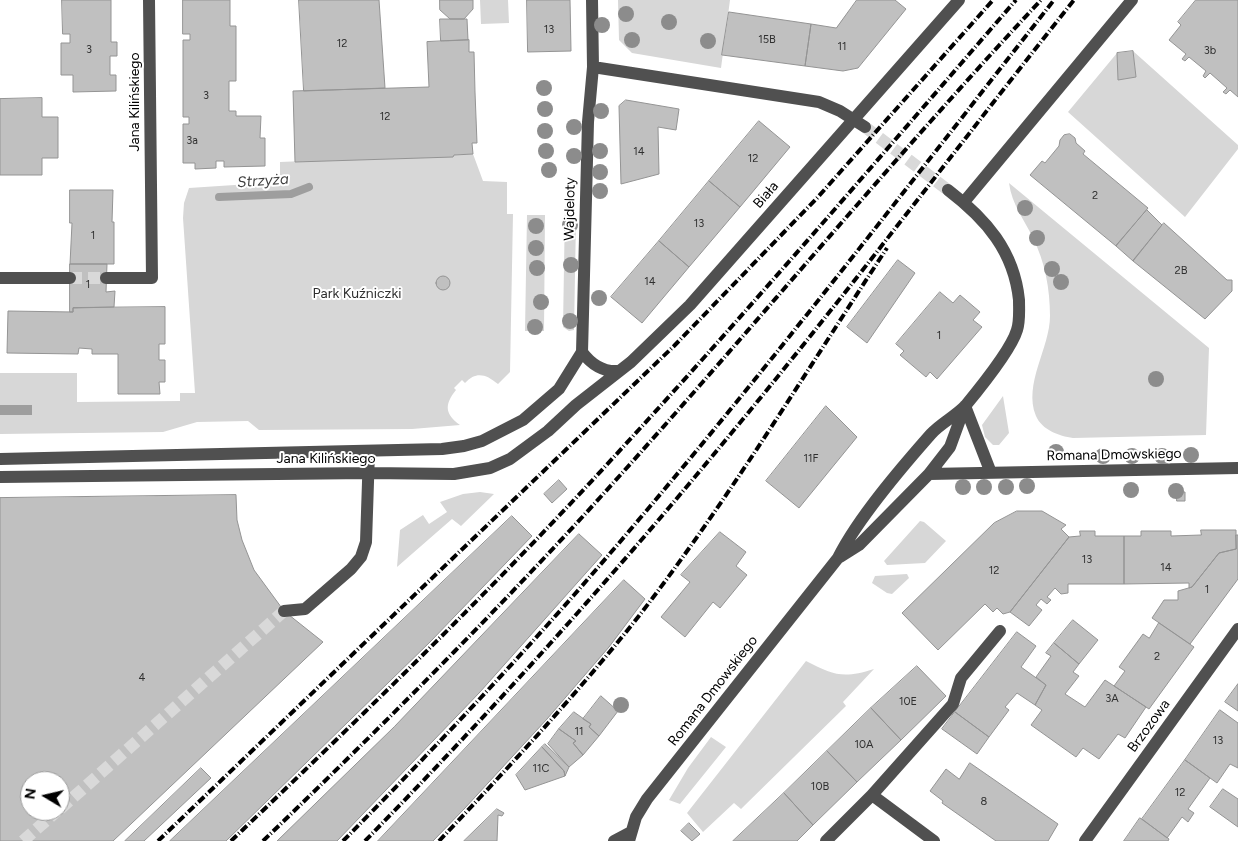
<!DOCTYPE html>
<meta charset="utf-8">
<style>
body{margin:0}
#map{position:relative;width:1238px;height:841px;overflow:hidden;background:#fff;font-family:Figtree,sans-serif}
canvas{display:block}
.north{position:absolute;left:20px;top:771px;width:50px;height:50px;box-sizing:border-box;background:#fff;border:1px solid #999;border-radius:50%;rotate:279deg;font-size:14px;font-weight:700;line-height:20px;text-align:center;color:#000}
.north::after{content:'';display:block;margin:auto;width:18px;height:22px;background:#000;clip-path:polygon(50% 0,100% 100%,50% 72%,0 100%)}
</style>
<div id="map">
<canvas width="1238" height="841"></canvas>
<div class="north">N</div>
</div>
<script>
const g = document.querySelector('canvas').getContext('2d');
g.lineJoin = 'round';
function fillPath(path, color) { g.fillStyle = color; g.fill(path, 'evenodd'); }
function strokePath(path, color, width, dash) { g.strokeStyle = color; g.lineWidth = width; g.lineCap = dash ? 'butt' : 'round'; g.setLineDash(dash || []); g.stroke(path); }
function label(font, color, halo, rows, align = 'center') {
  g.font = font + ' Figtree,sans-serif'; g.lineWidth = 4; g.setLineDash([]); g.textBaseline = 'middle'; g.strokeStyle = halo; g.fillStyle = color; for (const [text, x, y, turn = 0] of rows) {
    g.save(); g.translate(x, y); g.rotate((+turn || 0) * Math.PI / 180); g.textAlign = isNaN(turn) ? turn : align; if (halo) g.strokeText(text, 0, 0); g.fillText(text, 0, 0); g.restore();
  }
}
fillPath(new Path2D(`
 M480 0H508L509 23 481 24Z
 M618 0H730L721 68 632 53 619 40Z
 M1133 51 1238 145V149L1185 217 1068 112 1117 53 1118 80 1136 77Z
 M473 154 483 181 507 182V214H513L510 372 498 384C486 374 476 371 465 383L462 380 454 388 456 390C444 405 445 414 460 425L412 429 259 430 248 421 197 422 163 432 0 434V415L32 414V405H0V373H77V402L180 401V393H195L183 218 184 203 189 188 280 182V162Z
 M1009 183 1209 348 1206 435 1073 438C1059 436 1042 430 1036 416 1023 384 1050 348 1050 316 1050 289 1045 262 1033 238 1024 219 1012 205 1009 183Z
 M565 206 576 220 574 330 569 331 563 327Z
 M527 215H545L544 331H525Z
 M1003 396 1009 433 999 445H993L985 437 982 425Z
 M480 492 494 494 461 526 452 519 397 567 400 530 423 515 429 524 447 512 440 502 463 494Z
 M920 521 924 522 946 541 925 563 887 565 884 561Z
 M907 574 909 578 892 594 887 593 872 583 875 576Z
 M806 661C833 675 843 679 874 669L843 702 846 706 741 809 734 803 703 832 687 813Z
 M711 737 726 747 680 804 669 800 688 768Z`), '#d7d7d7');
fillPath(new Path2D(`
 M0 405H32V415H0Z`), '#9e9e9e');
strokePath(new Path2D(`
 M219 197 291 194 309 187`), '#9e9e9e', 8);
const building = new Path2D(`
 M62 0H111V42H117V56H110V75H116V91L73 92V75H61V43H70V34H63Z
 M183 0H230V26H236V81H229V111H236V116H261L260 138H265V166L224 167V161H216V168L195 169V163H183V124H189V117H183V40H190V34H183Z
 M299 0H379L385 88 304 91Z
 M440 0H473V9L464 19H450L440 10Z
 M527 0H570L571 51 528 52Z
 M857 0H895L906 9 858 68 843 71 805 66 811 24 836 28Z
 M1196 0H1238V97L1230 90 1226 94 1223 92 1227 88 1210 73 1205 78 1203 76 1206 71 1189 57 1185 61 1182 59 1186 54 1169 40 1181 25 1178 22Z
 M729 12 811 24 805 66 722 55Z
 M440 19H467L468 40 441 41Z
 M469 40V52H474L475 92 477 143H472L473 154 454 155 453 157 295 162 293 91 429 87 427 42Z
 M1133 51 1136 77 1118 80 1117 53Z
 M42 98V117H58V158H42V175H0V99Z
 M626 100 679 109 676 130 658 127 659 174 621 184 619 106Z
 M759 121 790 147 740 207 709 181Z
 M1070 134 1075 138 1076 143 1085 151 1083 154 1148 208 1116 246 1030 175 1042 161 1045 163 1059 146 1060 140 1064 135Z
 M709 181 740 207 689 267 659 241Z
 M70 190H113L112 222H114V264H70L72 223H70Z
 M1147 210 1162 225 1133 261 1116 246Z
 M1164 223 1227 280H1232V291L1205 319 1133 261Z
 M659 241 689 267 642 323 611 297Z
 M898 260 915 273 867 343 847 327Z
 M70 264H107L106 292 115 291 114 307 73 308V312H70Z
 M436 283a7 7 0 1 1 14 0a7 7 0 1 1-14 0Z
 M940 292 953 303 960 295 980 312 973 320 982 327 937 379 930 372 926 377 900 355 904 351 896 344Z
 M165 307V344H159V360H165V382H159L160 394H118V354H92V349L79 348 78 354 7 353 8 311 73 312V308Z
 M826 406 857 437 799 508 766 481Z
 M559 480 567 489 552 503 544 494Z
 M1177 492H1185V501H1177Z
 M236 495 237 520 242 540 254 570 284 611 323 642 113 841H0V498ZM30 781H60V811H30Z
 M1017 511H1042L1066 525 1061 529 1069 537 1010 612 1003 614 997 608 993 612 985 604 938 650 902 613 994 523Z
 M512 516 532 536 431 641 226 841H170Z
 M1201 530H1236V549L1219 553 1192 587 1189 588V583L1124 584V536H1141V531H1171V536L1201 535Z
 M1080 531H1095V536H1124V584H1068V593L1061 594 1055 588 1047 597 1051 600 1047 604 1041 599 1036 605 1042 610 1029 626 1010 612 1069 537 1080 536Z
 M720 532 746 552 736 566 747 575 720 608 713 602 685 637 661 617 690 582 681 575Z
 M579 534 602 555 480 692 337 841H277L394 727Z
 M1236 535H1238V579L1190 644 1152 618 1164 600H1178V591L1192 587 1219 553 1236 549Z
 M624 580 645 599 609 647 547 719 465 808 433 841H378Z
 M1073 620 1098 640 1079 664 1054 643Z
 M1159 623 1194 647 1149 709 1114 686 1125 671 1119 667 1143 634 1149 638Z
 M1017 632 1036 646 1021 667 1046 685 1035 705 1017 693 1005 707 1009 710 989 737 955 712Z
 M1054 643 1079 664 1073 672 1079 676 1065 694 1085 707 1105 680 1146 707 1125 738 1118 734 1099 759 1083 748 1076 757 1031 725 1042 710 1035 705 1046 685 1036 677 1051 656 1046 653Z
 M917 666 946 696 901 740 871 708Z
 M1238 684V711L1225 702Z
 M601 696 618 711 599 736 589 727 591 724 583 719Z
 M871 708 901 740 857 782 827 751Z
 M1220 710 1238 723V768L1230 764 1217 783 1185 760Z
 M574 712 591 724 589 727 599 736 583 755 573 743 576 741 559 729Z
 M955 712 989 737 977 754 942 729Z
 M559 729 576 741 573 743 583 755 569 767 548 744Z
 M545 744 569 767 565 776 564 771 542 747Z
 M542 747 564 771 565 776 525 790 516 775Z
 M827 751 857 782 813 825 784 793Z
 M1185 760 1210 778 1188 809 1194 813 1188 822 1182 817 1167 838 1142 819Z
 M970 763 1058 824 1048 841H996L942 803 943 801 930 791 946 769 959 779Z
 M201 768 211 778 144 841H125Z
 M1223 789 1238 799V827L1210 807Z
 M784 793 813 825 797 841H733Z
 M497 809 504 813 502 816 498 815 497 841H464Z
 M1140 818 1169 839 1168 841H1124Z
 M689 823 700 834 692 841 681 831Z`);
fillPath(building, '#c0c0c0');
strokePath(building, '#949494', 1);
strokePath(new Path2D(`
 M865 127 948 190
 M70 278H106
 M60 809 284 611
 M23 841 57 811`), '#d9d9d9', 12, [12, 6]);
strokePath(new Path2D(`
 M593 67 819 102 840 111 865 127
 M964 202 1132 0
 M0 278H70
 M106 278H152L149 0
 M582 352C591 364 603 372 618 371
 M965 406 991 473
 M0 459 442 449 464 446 482 441 523 420 559 389 582 352 588 122 593 67 592 0
 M929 474 1238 468
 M0 477 369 473 454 474 490 468 510 459 548 431 576 405 631 362 690 305 959 0
 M840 557 859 545 929 474 950 447 965 406
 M284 611 305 609 351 569 361 557 366 542 369 452
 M872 795 934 841
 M614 841 631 832
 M629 841 636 817 647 799 838 558C858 518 901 468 931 434 941 423 956 416 966 405 980 388 1011 350 1017 330 1020 321 1019 310 1019 300 1014 251 986 219 948 190
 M826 841 872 795 953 704 961 678 1000 631
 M1085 841 1238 629`), '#505050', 12);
strokePath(new Path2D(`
 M158 841 674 346 818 197 993 0
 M231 841C365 713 498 584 623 447 757 301 886 150 1016 0
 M263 841C374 734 482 626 586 513 740 344 885 167 1041 0
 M343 841C422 761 500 679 574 595 742 403 897 200 1054 0
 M365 841C490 713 610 580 724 442 844 298 957 147 1074 0
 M439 841C509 767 579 692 642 612 731 496 807 370 887 248`), '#000', 4, [8, 2.5, 1, 2.5]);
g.fillStyle = '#8c8c8c';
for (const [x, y] of [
 [626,14],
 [669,22],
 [602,25],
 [632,40],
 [708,41],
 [544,88],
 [545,109],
 [601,111],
 [574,127],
 [545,131],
 [546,151],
 [600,151],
 [574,156],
 [549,170],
 [600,172],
 [600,191],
 [1025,208],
 [570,225],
 [536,226],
 [1037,238],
 [536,248],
 [571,265],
 [537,268],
 [1052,269],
 [1061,282],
 [599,298],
 [541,302],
 [570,321],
 [535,327],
 [1156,379],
 [1056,452],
 [1191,455],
 [1103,456],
 [1132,456],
 [1162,456],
 [1027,486],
 [963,487],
 [984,487],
 [1006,487],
 [1131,490],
 [1176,491],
 [621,705]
]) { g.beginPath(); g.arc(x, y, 8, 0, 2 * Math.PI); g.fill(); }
label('11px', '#303030', null, [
 ["13",549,30],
 ["15B",767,40],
 ["12",342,44],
 ["11",842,47],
 ["3",89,50],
 ["3b",1210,51],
 ["3",206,96],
 ["12",385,117],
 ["3a",192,141],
 ["14",639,152],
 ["12",753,159],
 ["2",1095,196],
 ["13",699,224],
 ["1",93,236],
 ["2B",1181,271],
 ["14",650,282],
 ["1",88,285],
 ["1",939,336],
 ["11F",811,459],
 ["13",1087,560],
 ["14",1166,568],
 ["12",994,571],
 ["1",1207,590],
 ["2",1157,657],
 ["4",142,678],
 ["3A",1112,699],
 ["10E",908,702],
 ["11",579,732],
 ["13",1218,741],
 ["10A",864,745],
 ["11C",541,769],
 ["10B",820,787],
 ["12",1180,793],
 ["8",984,802]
]);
label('14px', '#000', '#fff', [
 ["Jana Kilińskiego",135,102,-90],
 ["Biała",766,195,-49],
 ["Wajdeloty",570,209,-89],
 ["Romana Dmowskiego",1114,455,-1],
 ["Jana Kilińskiego",326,459],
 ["Romana Dmowskiego",713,691,-52],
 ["Brzozowa",1149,726,-54]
]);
label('14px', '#2e2e2e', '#fff', [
 ["Park Kuźniczki",357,294]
]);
label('italic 15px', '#3f3f3f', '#fff', [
 ["Strzyża",263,181,-4]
]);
</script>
